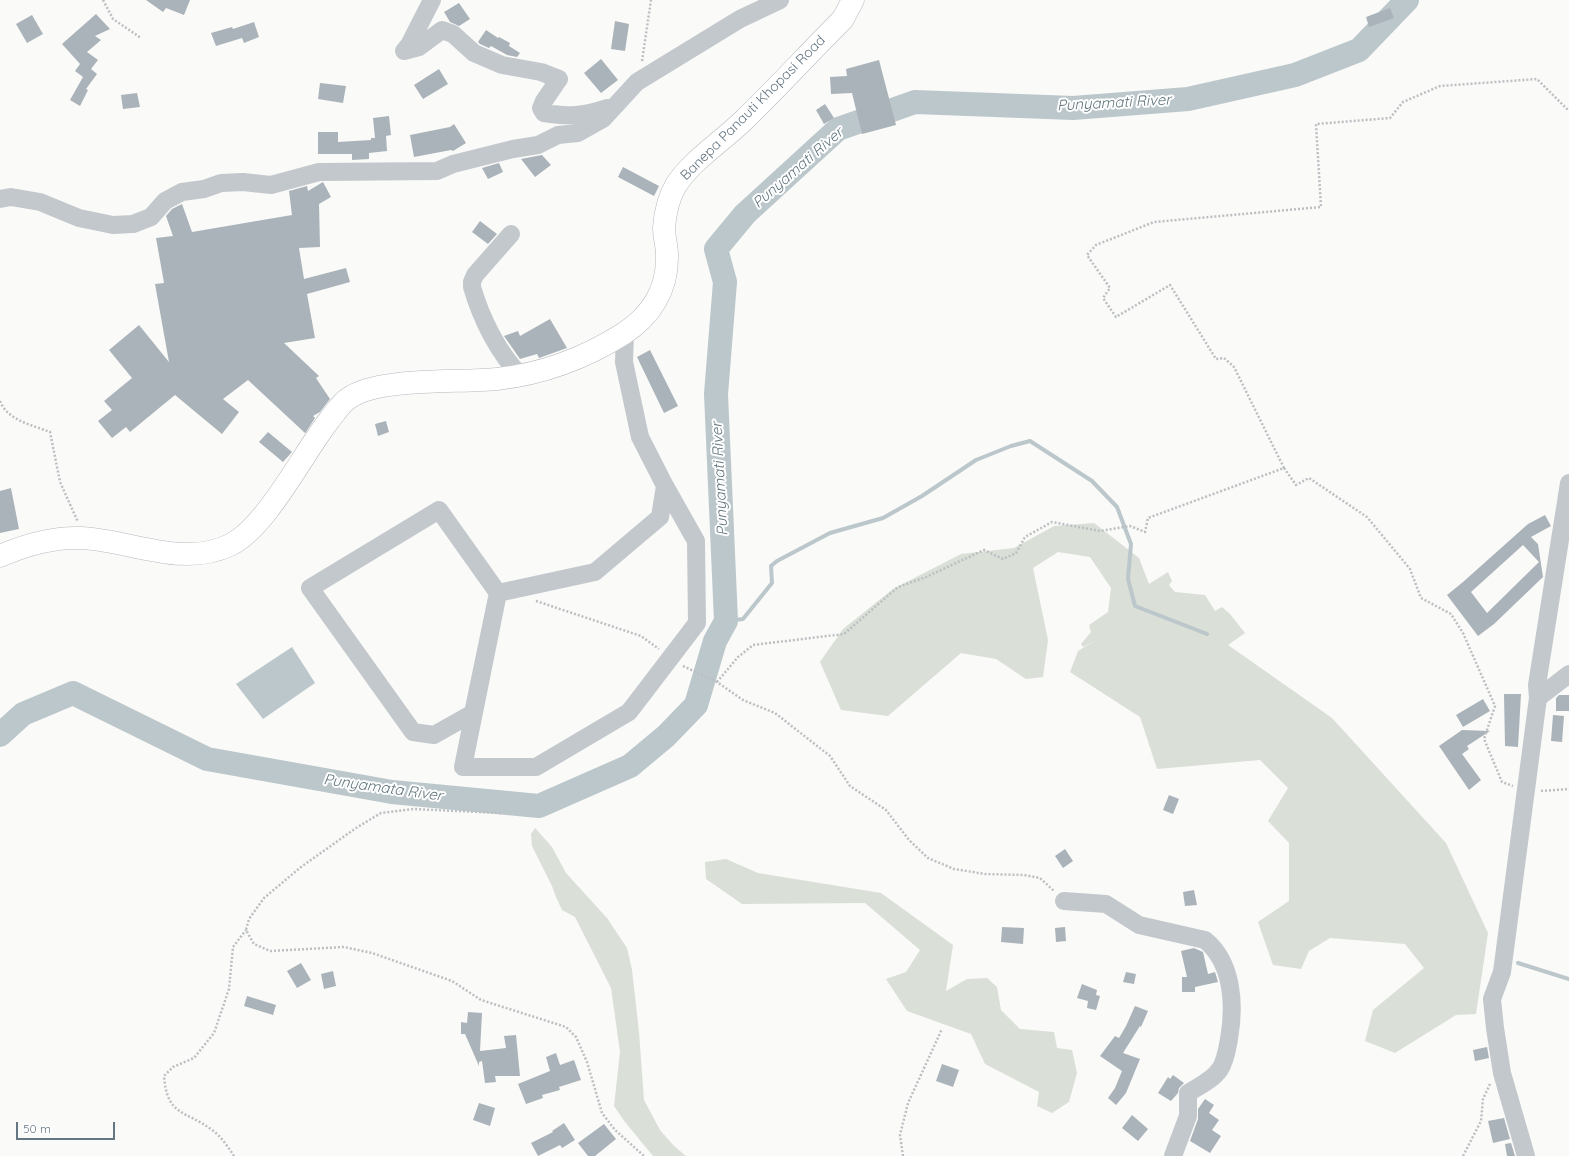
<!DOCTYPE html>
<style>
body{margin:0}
#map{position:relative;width:1569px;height:1156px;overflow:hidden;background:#fafaf8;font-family:Quicksand,sans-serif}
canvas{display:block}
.scale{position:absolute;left:16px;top:1122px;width:99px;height:18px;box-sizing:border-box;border:2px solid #657683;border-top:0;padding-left:5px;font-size:12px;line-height:14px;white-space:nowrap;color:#657683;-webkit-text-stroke:3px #fff;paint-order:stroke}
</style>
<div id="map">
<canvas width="1569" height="1156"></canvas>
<div class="scale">50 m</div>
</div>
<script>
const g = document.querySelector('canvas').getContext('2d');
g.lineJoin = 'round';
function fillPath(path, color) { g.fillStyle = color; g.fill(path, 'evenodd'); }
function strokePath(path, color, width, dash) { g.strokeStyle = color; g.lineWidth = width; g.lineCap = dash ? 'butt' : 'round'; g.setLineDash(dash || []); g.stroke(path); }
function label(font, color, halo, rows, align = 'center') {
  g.font = font + ' Quicksand,sans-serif'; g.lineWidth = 4; g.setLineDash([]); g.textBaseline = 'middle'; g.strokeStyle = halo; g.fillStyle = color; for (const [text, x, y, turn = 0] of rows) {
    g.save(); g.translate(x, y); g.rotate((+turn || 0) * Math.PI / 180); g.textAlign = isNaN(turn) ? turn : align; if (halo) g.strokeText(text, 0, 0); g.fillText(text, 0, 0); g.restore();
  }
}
fillPath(new Path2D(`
 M1094 523 1139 558 1149 584 1168 572 1172 581 1169 585 1175 592 1205 595 1215 611 1222 607 1230 614 1245 633 1228 645 1332 718 1446 843 1488 933 1476 1014 1456 1015 1395 1053 1365 1041 1373 1010 1424 968 1405 944 1330 938 1309 951 1301 969 1273 965 1258 922 1289 901V843L1268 821 1288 788 1260 760 1157 769 1140 717 1070 672 1078 651 1096 640 1083 647 1081 644 1091 632 1089 625 1108 612 1111 588 1090 557 1058 552 1033 568 1048 640 1043 677 1026 679 996 659 961 653 888 716 841 710 820 662 843 629 893 589 961 554 1014 548 1054 526Z
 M535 828 552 847 566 873 607 918 627 948 632 970 639 1032 644 1100 660 1130 674 1146 686 1156H653L625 1122 614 1106 620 1052 611 988 575 917 562 910 556 897 552 886 532 846 531 834Z
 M726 859 758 873 881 893 953 945 946 991 967 979 987 978 997 987 1001 1010 1020 1029 1054 1032 1057 1048 1072 1050 1077 1073 1069 1102 1052 1113 1037 1106 1039 1092 985 1064 971 1034 907 1011 886 979 906 972 920 950 865 903 742 904 706 879 705 862Z`), '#dadfd7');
fillPath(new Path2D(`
 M292 647 315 683 263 719 236 684Z`), '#bbc7cb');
strokePath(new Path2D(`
 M726 621 743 619 772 583 771 566 777 561 830 533 883 518 922 496 976 460 1011 446 1030 441 1092 481 1117 507 1131 544 1128 579 1135 606 1207 634
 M1518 963 1569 979`), '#bbc7cb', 4);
strokePath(new Path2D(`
 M0 735 23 714 73 693 207 759 392 792 539 806 630 766 666 736 696 705 715 641 726 621 716 394 725 282 716 249 745 214 838 129 915 102 1073 108 1188 99 1295 75 1359 50 1407 0`), '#bbc7cb', 24);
fillPath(new Path2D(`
 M146 0H190L184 15 166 8 163 12Z
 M459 3 470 19 459 26 450 22 444 12Z
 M1390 8 1394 18 1369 27 1366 17Z
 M96 14 110 29 95 36 101 40 87 52 98 60 91 69 97 74 86 89 88 90 80 106 70 100 83 77 75 71 80 64 62 44Z
 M32 15 43 34 27 43 16 24Z
 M615 21 629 24 625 51 611 49Z
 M254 22 259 37 244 43 242 38 216 46 211 33 232 27 233 29Z
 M486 30 498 38 499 37 510 43 509 46 520 53 517 57 507 55 491 46 489 48 480 44 478 42Z
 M601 59 618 80 601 93 584 73Z
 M879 60 896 125 862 134 852 93 831 94 830 77 847 76 846 69Z
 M439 69 448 84 423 99 414 85Z
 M320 83 346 86 343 103 318 99Z
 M137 93 140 107 123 109 121 95Z
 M825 104 834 118 824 124 816 110Z
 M389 116 391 135 386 136 387 151 369 153V159L352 160V154H318V132H338V142L371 140V138H375L373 118Z
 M454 124 466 143 453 151 451 150 414 157 410 135 450 127Z
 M542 155 551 165 535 177 521 159Z
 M499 163 503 172 488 179 482 168Z
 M623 167 659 186 654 196 618 177Z
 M323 182 331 197 319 204 320 247 299 248 304 279 346 268 350 282 307 294 315 338 284 343 319 376 316 378 330 399 320 412 313 416 315 418 306 432 305 433 248 380 223 399 239 412 222 434 175 395 130 432 126 427 112 438 98 421 112 410 104 401 132 378 109 350 139 325 169 362 155 284 164 283 156 238 173 236 166 216 172 209 182 204 192 232 292 215 289 191 307 186 308 191Z
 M480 221 497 234 488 244 472 232Z
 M550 319 567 348 539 358 537 354 520 359 504 336 518 331 520 336Z
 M650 350 678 406 664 413 637 357Z
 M386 421 389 432 378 436 375 424Z
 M268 432 292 452 283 462 259 442Z
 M11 488 19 529 0 533V491Z
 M1545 515 1551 526 1531 537 1538 544 1543 577 1494 624 1478 636 1447 595 1463 582 1528 524ZM1523 545 1539 562 1487 613 1471 592Z
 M1504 694H1521L1518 747 1505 746Z
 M1559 695H1569V711H1556V698Z
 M1483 699 1490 711 1463 727 1456 715Z
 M1553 715 1564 716 1562 742 1551 741Z
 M1462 730 1490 731 1467 746 1469 749 1462 754 1481 780 1469 790 1439 746Z
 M1169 795 1179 799 1173 814 1163 810Z
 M1065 849 1073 861 1063 868 1055 856Z
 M1194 890 1197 905 1185 906 1183 892Z
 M1002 927 1024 928 1023 944 1001 942Z
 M1065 927 1066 941 1056 942 1055 928Z
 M1194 948 1203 952 1208 974 1215 972 1218 982 1195 987V992H1182V977H1187L1181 951Z
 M301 963 311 980 297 988 287 971Z
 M333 971 336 986 324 989 321 974Z
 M1126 972 1136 974 1134 984 1123 982Z
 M1082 984 1097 990 1096 995 1100 996 1096 1010 1087 1008 1088 1001 1077 998Z
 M247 996 276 1005 273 1015 244 1006Z
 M1135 1006 1148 1011 1141 1027 1140 1026 1123 1053 1140 1059 1126 1093 1116 1105 1108 1098 1115 1088 1122 1071 1100 1056 1115 1036 1119 1038 1126 1026Z
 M468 1012 482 1013 480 1051 506 1048 504 1036 516 1035 520 1076H495L496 1082 485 1083 482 1061 479 1062V1066L465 1034H461V1022L467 1023Z
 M1487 1047 1489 1058 1475 1061 1473 1050Z
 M556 1053 560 1065 574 1060 581 1080 559 1087 560 1090 542 1095 543 1098 526 1104 518 1084 550 1071 546 1057Z
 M942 1064 959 1070 953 1087 936 1081Z
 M1173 1075 1184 1083 1179 1088 1178 1093 1171 1101 1158 1093 1168 1077 1170 1079Z
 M1205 1099 1214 1105 1209 1113 1219 1120 1212 1130 1221 1136 1210 1153 1190 1141 1198 1119V1109Z
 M479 1103 495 1108 490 1126 473 1120Z
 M1132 1115 1148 1129 1138 1141 1122 1128Z
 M1504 1118 1510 1139 1493 1143 1488 1121Z
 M564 1123 575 1140 562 1148 560 1145 538 1156 531 1143 553 1132 552 1131Z
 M604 1124 616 1139 595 1156H588L578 1143Z
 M1511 1143 1515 1156H1507L1505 1144Z`), '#aab3b9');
const major = new Path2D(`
 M0 556C25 545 53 537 81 538 130 540 182 568 230 545 267 527 303 453 330 419 336 412 341 403 349 398 379 377 459 383 497 379 542 374 585 358 623 334 651 316 668 289 667 255 667 246 664 237 664 228 665 214 669 197 676 185 692 160 724 140 745 119 778 87 810 52 843 19L853 0`);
strokePath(major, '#b5babe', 23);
strokePath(new Path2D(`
 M103 0 113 19 141 38
 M642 61 651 0
 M0 401C7 420 32 425 50 432L60 482 78 522
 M1284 468 1234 367 1224 358 1216 359 1170 285 1116 317 1103 298 1110 288 1087 255 1096 245 1154 222 1321 207 1316 124 1390 118 1403 102 1440 86 1537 79 1569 111
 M536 601 641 636 659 649
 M683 666 717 682 743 700 775 713 830 756 850 786 886 810 909 840 928 858 954 869 985 874 1024 875 1040 878 1054 891
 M717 682 738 657 753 645 844 634 898 587 926 577 984 550 1003 559 1016 553 1025 537 1052 522 1100 531 1130 526 1145 532 1148 518 1284 468 1296 485 1309 478 1367 517 1410 569 1421 598 1451 614 1463 633 1495 706 1484 739 1502 782 1513 786
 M1541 791 1569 789
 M501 813 413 809 381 813 356 828 301 867 264 898 249 919 246 930 254 944 270 951 344 947 372 953 452 981 481 1000 566 1027 576 1037 587 1062 602 1113 615 1130 644 1156
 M234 1156C228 1147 221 1136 212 1130 186 1110 167 1117 164 1076L173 1067 194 1058 214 1033 229 989 233 947 246 930
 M903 1156 900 1135 908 1103 942 1029
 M1463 1156 1481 1121 1483 1099 1490 1084`), '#bbbfc2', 2.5, [2, 2]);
strokePath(new Path2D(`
 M432 0 409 45 404 51 419 47 442 30 453 34 474 53 502 65 541 72 559 79 544 101 541 108 544 113C569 117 583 116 607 108
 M0 199 11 197 40 202 79 218 113 225 133 224 151 217 165 201 182 192 204 189 221 183 243 182 271 185 319 172 437 171 453 164 513 149 538 145 558 135 578 133 603 119 637 82 740 19 780 0
 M511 234 475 275 472 282V287C481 318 498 353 521 376
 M625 333 624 362 640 437 665 486 660 517 595 572 498 593 439 510 310 588 413 732 434 735 473 713 498 593 463 767H536L629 712 697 623 696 541 665 486
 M1538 698 1569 674
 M1064 901 1106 904 1139 925 1205 940C1233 963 1235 1005 1229 1039 1227 1049 1226 1060 1220 1069 1213 1080 1199 1086 1188 1093V1116L1173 1156
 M1526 1156 1502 1073 1495 1028 1492 999 1502 972 1538 698 1537 685 1569 483`), '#c3c8cc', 18);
strokePath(major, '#fff', 22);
label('14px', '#657683', '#fff', [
 ["Banepa Panauti Khopasi Road",753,108,-45]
]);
label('italic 15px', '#60757c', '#fff', [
 ["Punyamati River",1114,103,-3],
 ["Punyamati River",798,168,-41],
 ["Punyamati River",720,479,-93],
 ["Punyamata River",383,788,8]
]);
</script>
